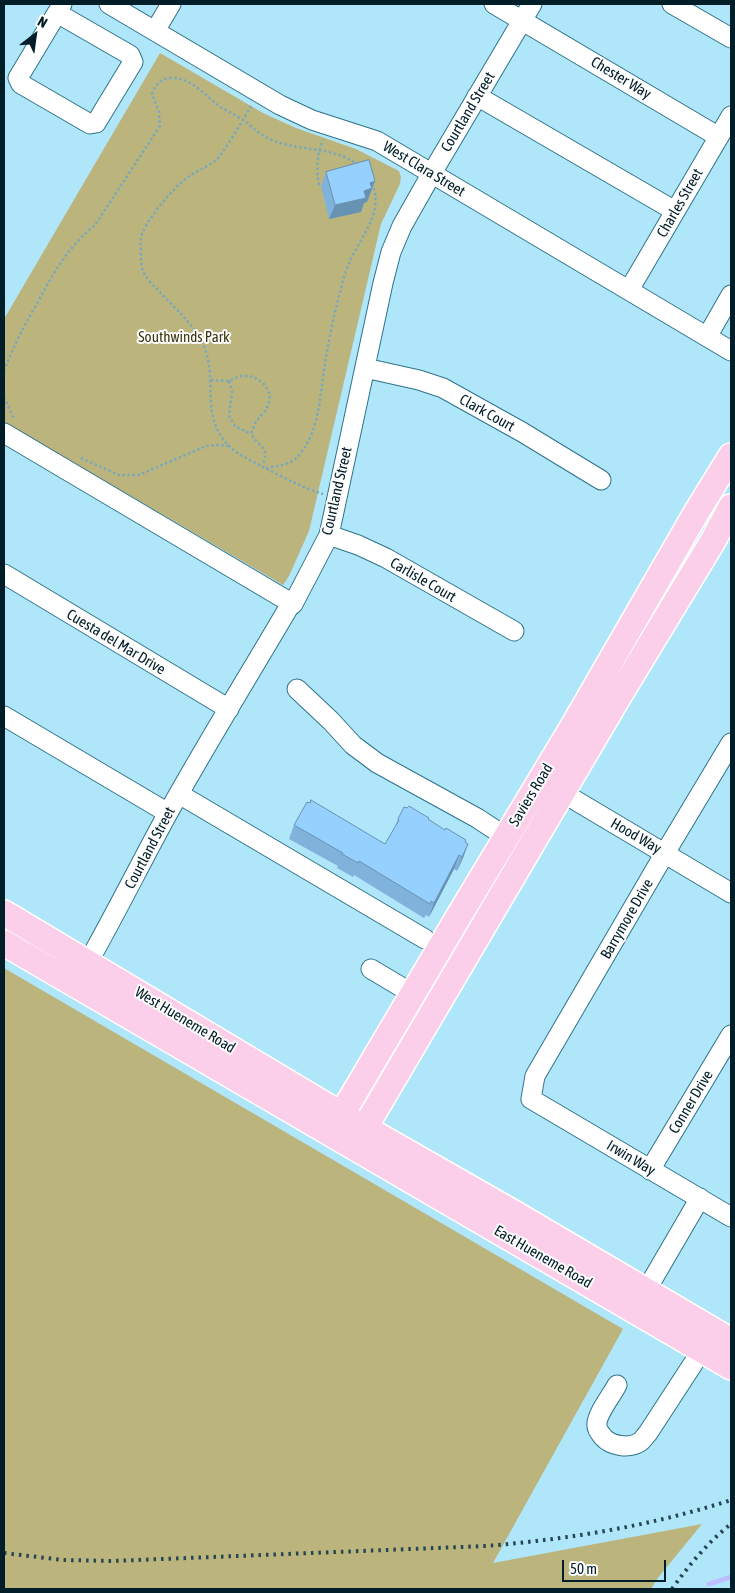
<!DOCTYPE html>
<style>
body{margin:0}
#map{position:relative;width:735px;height:1593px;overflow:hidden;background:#b0e6fa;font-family:"Asap Condensed",sans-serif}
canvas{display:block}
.frame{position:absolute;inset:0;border:5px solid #011d27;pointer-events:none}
.north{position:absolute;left:10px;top:10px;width:50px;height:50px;-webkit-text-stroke:4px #fdfdfd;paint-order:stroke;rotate:30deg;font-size:14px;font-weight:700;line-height:20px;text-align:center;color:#011d27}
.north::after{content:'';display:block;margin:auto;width:18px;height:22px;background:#011d27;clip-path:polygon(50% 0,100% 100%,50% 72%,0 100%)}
.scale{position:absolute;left:562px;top:1560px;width:104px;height:22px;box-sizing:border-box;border:2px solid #011d27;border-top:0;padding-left:6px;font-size:15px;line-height:18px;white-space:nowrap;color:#011d27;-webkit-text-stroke:4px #fdfdfd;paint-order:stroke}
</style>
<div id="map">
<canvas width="735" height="1593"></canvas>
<div class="frame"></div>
<div class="north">N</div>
<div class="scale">50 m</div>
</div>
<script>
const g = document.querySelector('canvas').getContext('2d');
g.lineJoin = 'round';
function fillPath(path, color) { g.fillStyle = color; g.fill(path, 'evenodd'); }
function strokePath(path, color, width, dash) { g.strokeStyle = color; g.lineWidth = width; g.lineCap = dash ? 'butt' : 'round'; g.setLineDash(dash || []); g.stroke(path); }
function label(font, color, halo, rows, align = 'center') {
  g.font = font + ' "Asap Condensed",sans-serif'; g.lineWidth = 4; g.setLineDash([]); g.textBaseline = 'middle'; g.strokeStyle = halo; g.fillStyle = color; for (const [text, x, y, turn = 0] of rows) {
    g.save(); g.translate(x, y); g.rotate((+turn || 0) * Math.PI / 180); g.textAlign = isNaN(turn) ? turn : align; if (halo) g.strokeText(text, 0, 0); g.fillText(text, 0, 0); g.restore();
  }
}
fillPath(new Path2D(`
 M160 53 263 113 296 128 356 149 399 171 401 177 400 184 381 224 309 531 289 576 283 585 4 422V319Z
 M4 968 623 1329 493 1563 702 1524 657 1579 651 1589H4Z`), '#bbb57d');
strokePath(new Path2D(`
 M709 1584 731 1577`), '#bcbefe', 4.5);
const minor = new Path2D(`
 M109 4 280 105 312 120 377 141 731 351
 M494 4 719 137
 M672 4 731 38
 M57 13 130 55 133 62 96 123 90 124 21 84 18 78 57 13 62 4
 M155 31 171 4
 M477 96 675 211
 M629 290 731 116
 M707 337 731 295
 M365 368 419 380 443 388 522 432 601 480
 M4 433 293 604
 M329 535 358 545 386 558 514 631
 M4 574 229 709
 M297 689 331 721 353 745 377 763 477 818 506 837
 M4 716 168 813
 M731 743 665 853 535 1076 531 1099 731 1217
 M553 787 731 893
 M179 794 425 939
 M371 969 413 994
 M82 973C112 921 139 866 168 813 207 743 249 675 289 607L293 604 329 535 383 283 391 252 402 226 432 173 532 4
 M650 1170 731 1035
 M640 1301 700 1198
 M617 1385C612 1395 598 1412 597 1423 596 1429 600 1433 603 1437 611 1446 629 1449 640 1442 643 1440 645 1436 648 1433L702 1350`);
const major = new Path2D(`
 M4 913 342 1115 512 1212 731 1341
 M4 943 731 1367
 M333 1129 457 919 572 728 696 513 731 456
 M357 1141 619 696 713 541 731 507`);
strokePath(minor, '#2e738a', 21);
strokePath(major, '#fff', 28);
strokePath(new Path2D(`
 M251 106C246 116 222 155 216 160 207 167 196 171 187 178 173 188 144 222 141 238 140 244 141 263 142 268 144 276 152 284 158 290 172 306 192 322 202 342 220 379 198 414 229 446 237 454 250 460 261 466 281 476 301 487 323 494
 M319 185C316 169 317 155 323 140
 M4 371C13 347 25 324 38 302 53 273 69 246 95 225L160 126 159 112 152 94C156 84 162 77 174 78 192 79 206 96 219 106 227 111 235 115 243 120 250 125 256 131 264 136 292 153 331 144 358 165
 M211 380 229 381 240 376H246L254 377 264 384 269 393 270 400 266 410 256 421 251 434C260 448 271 448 262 466
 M229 381 232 392 229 416 235 426 251 434
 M4 397 14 419
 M81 458 119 475H139L206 446 217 445 229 446
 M266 468C278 466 292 465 300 454 320 429 320 393 325 363 329 339 334 313 341 289 344 276 348 264 354 253 366 230 383 209 372 183`), '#7aa8b9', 2.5, [2.5, 2.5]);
strokePath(minor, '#fff', 19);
strokePath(major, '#fbcfe9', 25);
strokePath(new Path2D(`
 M4 1553 63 1560 112 1561 486 1546C569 1539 651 1526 731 1500
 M672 1589C689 1565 708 1542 731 1524`), '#254652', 4, [2.5, 5]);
fillPath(new Path2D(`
 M326 172 375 181 367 202 364 203 361 212 329 219 321 186Z
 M398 819 428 820 445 830 468 844 463 858 457 871 454 869 429 917 426 915 424 918 354 875 353 877 337 868 338 866 289 839 294 825 385 844 395 827Z`), '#80b3db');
fillPath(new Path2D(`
 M375 181 367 202 364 203 361 212 329 219 335 205 370 183Z
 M468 844 463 858 457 871 462 857Z
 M459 855 454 869 429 917 434 903Z`), '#6892b2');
const building = new Path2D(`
 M369 160 375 181 370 183 372 188 364 191 366 198 335 205 326 172Z
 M311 800 385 844 399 820 398 819 404 807 407 808 409 806 429 818 428 819 445 830 446 828 466 840 465 842 468 844 462 857 459 855 434 903 431 901 430 904 359 861 358 863 342 854 343 853 294 825 307 802 310 803Z`);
fillPath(building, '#95d0ff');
strokePath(building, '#6892b2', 1);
label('15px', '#011d27', '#fdfdfd', [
 ["Chester Way",621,78,31],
 ["Courtland Street",468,112,-59],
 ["West Clara Street",424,169,31],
 ["Charles Street",680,203,-60],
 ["Clark Court",487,413,29],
 ["Courtland Street",337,491,-77],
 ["Carlisle Court",423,580,30],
 ["Cuesta del Mar Drive",116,642,31],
 ["Saviers Road",531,795,-59],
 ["Hood Way",636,836,30],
 ["Courtland Street",150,848,-62],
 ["Barrymore Drive",627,919,-60],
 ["West Hueneme Road",185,1020,31],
 ["Conner Drive",691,1102,-59],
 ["Irwin Way",631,1158,31],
 ["East Hueneme Road",543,1257,30]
]);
label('15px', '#3b360f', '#fdfdfd', [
 ["Southwinds Park",184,337]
]);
</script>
